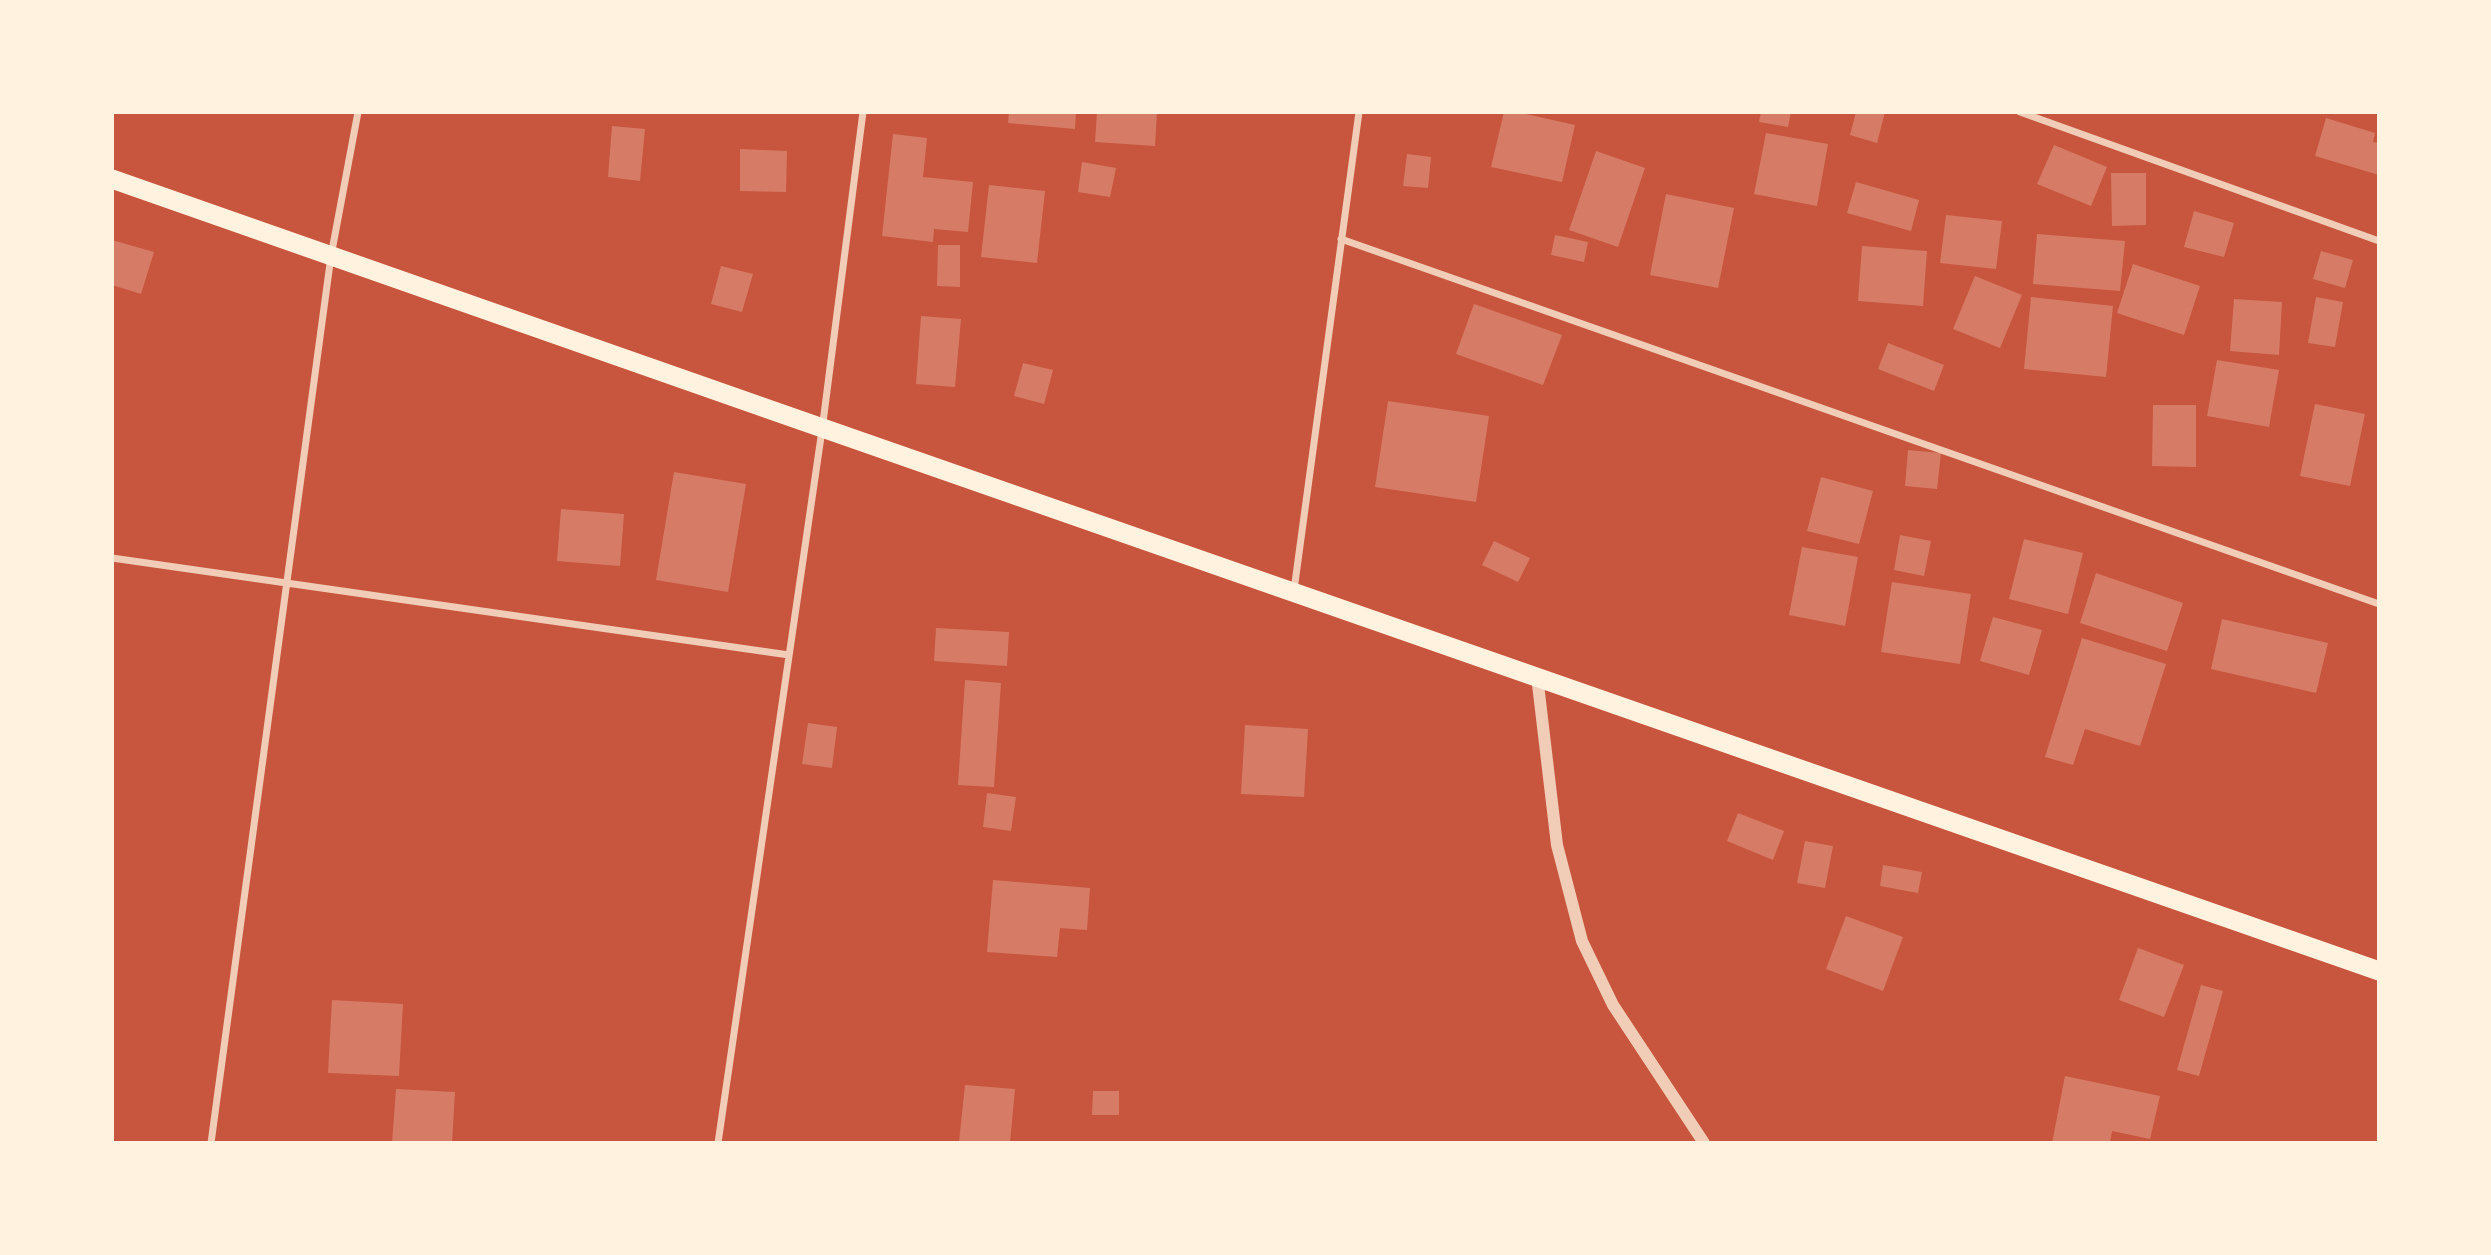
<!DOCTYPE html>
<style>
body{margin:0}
#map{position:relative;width:2491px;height:1255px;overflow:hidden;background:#c8553d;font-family:"PT Sans Narrow",sans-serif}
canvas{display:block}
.frame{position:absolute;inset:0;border:114px solid #fff3e0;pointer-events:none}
</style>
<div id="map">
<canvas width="2491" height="1255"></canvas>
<div class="frame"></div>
</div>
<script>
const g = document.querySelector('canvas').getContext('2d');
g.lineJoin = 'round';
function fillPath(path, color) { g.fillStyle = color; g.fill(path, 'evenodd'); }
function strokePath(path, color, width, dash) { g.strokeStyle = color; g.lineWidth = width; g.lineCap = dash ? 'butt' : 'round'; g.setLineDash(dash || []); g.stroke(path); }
fillPath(new Path2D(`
 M1009 112H1076L1075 129 1008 123Z
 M1097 112H1157L1155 146 1095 142Z
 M1504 112H1517L1575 125 1562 182 1491 167Z
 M1761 112H1791L1788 127 1759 122Z
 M1856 112H1885L1877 143 1850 135Z
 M2326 118 2375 133 2373 142 2379 143V175L2315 156Z
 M612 126 645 129 640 181 608 177Z
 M1766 133 1828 144 1817 206 1754 194Z
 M893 134 927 138 923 177 973 182 968 232 934 229 933 242 882 236Z
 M2054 145 2107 167 2091 206 2037 184Z
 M740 149 787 151 786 192 740 191Z
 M1596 151 1645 168 1618 247 1569 230Z
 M1407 154 1431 157 1428 188 1403 186Z
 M1082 162 1116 168 1110 197 1078 192Z
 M2111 173H2146V225L2112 226Z
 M1856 182 1919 200 1911 231 1847 213Z
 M989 185 1045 191 1037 263 981 257Z
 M1666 194 1734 208 1718 288 1650 275Z
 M2194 211 2234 223 2224 257 2184 247Z
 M1946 215 2002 221 1996 269 1940 263Z
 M2037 234 2125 241 2120 291 2033 284Z
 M1555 235 1588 242 1584 262 1551 255Z
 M112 240 154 252 141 294 112 285Z
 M938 245H960V287L937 286Z
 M1862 246 1927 251 1923 306 1858 301Z
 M2321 251 2353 260 2345 288 2313 279Z
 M2133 264 2200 286 2184 335 2117 313Z
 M721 266 753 274 742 312 711 304Z
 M1975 276 2022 295 2000 348 1953 329Z
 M2031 297 2113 306 2106 377 2024 369Z
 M2316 297 2343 302 2335 347 2308 343Z
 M2234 299 2282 302 2279 355 2230 351Z
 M1474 304 1562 335 1543 385 1456 354Z
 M921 316 961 319 955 387 916 384Z
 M1888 343 1944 365 1934 391 1878 369Z
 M2217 360 2279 370 2269 427 2207 416Z
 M1023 363 1053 370 1044 404 1014 396Z
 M1388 401 1489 416 1476 502 1375 487Z
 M2315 404 2365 414 2350 486 2300 476Z
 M2153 405H2196V467L2152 466Z
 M1908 450 1941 453 1937 489 1905 486Z
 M674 472 746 484 728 592 656 580Z
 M1821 477 1873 491 1859 544 1807 531Z
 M561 509 624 514 620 566 557 561Z
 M1900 535 1931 541 1924 576 1894 570Z
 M2024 539 2083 553 2068 614 2009 599Z
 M1494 541 1530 558 1518 582 1482 565Z
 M1802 547 1858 557 1845 626 1789 615Z
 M2096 573 2183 603 2167 651 2080 623Z
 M1892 582 1971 594 1960 664 1881 652Z
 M1993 617 2042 630 2029 675 1980 661Z
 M2222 619 2328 643 2316 693 2211 669Z
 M936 628 1009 632 1007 666 934 661Z
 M2082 638 2166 664 2140 746 2085 729 2073 765 2045 757Z
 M965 680 1001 683 994 787 958 785Z
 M808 723 837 727 832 768 802 764Z
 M1245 725 1308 729 1304 797 1241 794Z
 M987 793 1016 797 1011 831 983 827Z
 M1738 813 1784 831 1773 860 1727 841Z
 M1805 841 1833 846 1825 888 1797 883Z
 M1883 865 1922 872 1918 893 1880 886Z
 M993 880 1090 888 1087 930 1060 928 1057 957 987 952Z
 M1846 916 1903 937 1883 991 1826 969Z
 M2138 948 2184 965 2164 1017 2119 1000Z
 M2201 985 2223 991 2199 1076 2177 1070Z
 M332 1000 403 1004 399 1076 328 1073Z
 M2065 1076 2160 1096 2150 1139 2112 1131 2110 1143H2052Z
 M965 1085 1015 1089 1010 1143 959 1142Z
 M396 1089 455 1092 452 1143H392Z
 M1093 1091H1119V1115H1092Z`), '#d67c66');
strokePath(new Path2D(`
 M2020 112 2379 241
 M1341 239 2379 604
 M112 558 789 655
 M1294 590 1359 112
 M211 1143 331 256 358 112
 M718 1143 822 430 863 112`), '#f1ccb7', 7);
strokePath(new Path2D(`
 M1537 676 1557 845 1582 941 1613 1005 1704 1143`), '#f1ccb7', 12);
strokePath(new Path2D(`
 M112 179C867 445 1624 706 2379 971`), '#fff3e0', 19);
</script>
